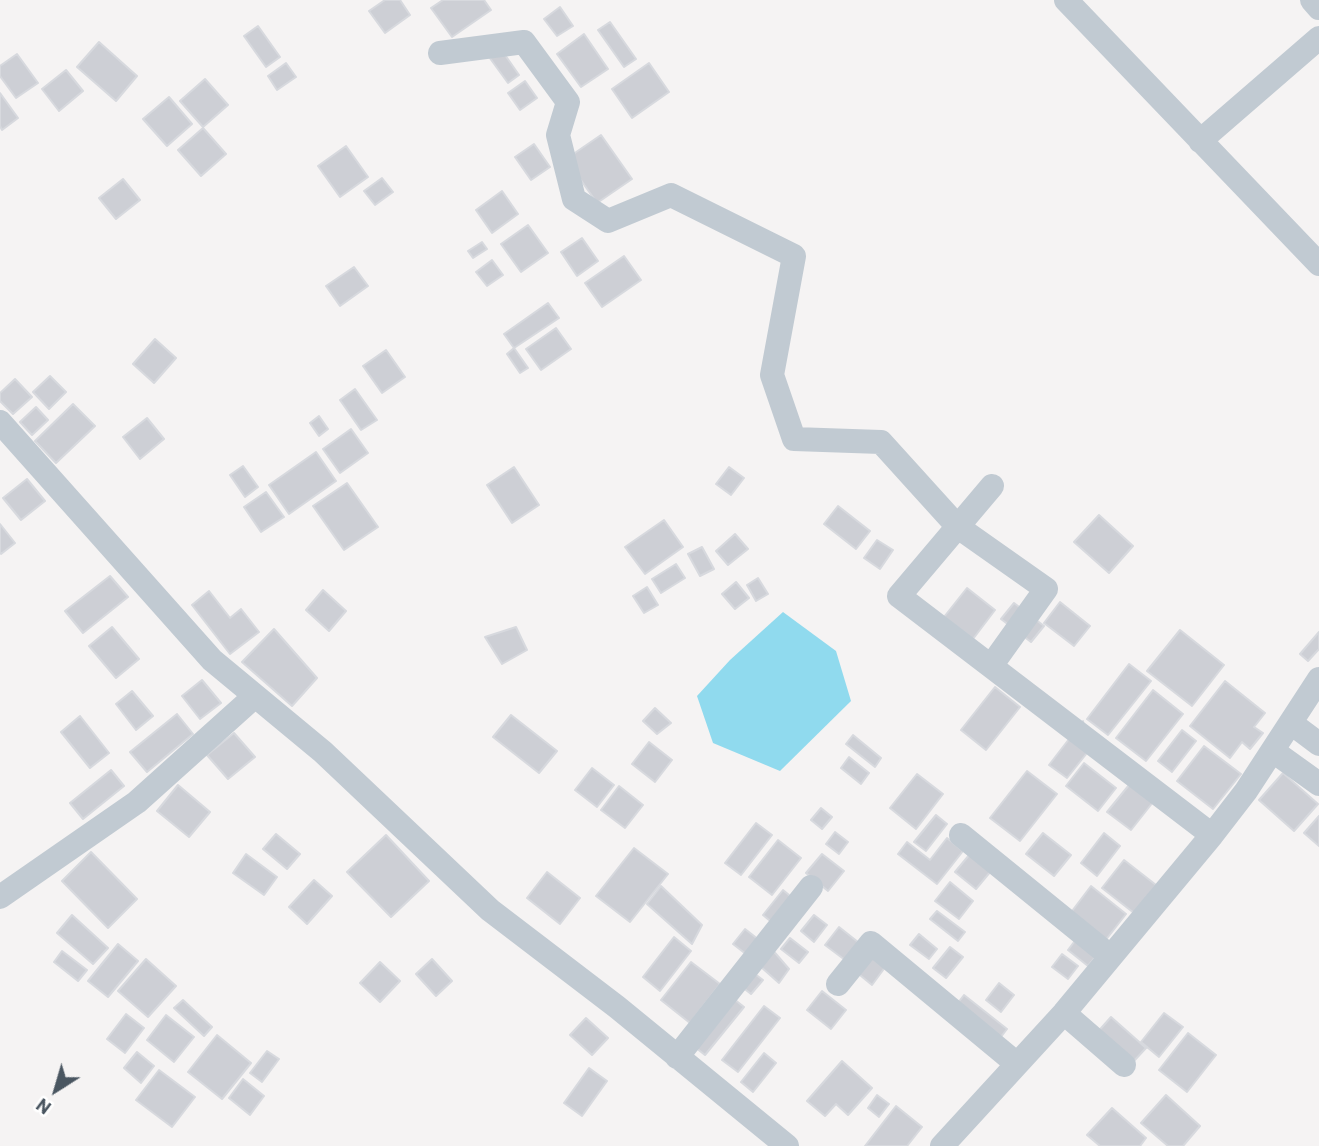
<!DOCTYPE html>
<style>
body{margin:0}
#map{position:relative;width:1319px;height:1146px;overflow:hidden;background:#f5f3f3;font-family:Barlow,sans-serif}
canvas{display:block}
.north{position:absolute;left:21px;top:1055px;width:70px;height:70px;-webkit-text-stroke:5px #fff;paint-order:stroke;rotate:217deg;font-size:19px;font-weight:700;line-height:28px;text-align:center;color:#4a5661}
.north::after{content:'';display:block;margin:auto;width:24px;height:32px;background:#4a5661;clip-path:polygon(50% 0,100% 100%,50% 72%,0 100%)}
</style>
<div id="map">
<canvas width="1319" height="1146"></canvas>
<div class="north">N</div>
</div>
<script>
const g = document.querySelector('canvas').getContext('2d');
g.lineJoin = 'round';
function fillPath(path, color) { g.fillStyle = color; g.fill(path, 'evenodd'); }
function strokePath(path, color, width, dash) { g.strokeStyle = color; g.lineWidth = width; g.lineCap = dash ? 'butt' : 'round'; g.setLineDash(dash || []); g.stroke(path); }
fillPath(new Path2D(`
 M783 612 836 651 851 701 780 771 713 743 697 696 730 660Z`), '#90daee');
const building = new Path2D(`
 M385 0H400L410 15 385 33 369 11Z
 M443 0H484L491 10 452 37 431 8Z
 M560 7 573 26 557 36 544 19Z
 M610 22 636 59 624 67 598 30Z
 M258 26 280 57 266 67 244 36Z
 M584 34 608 69 581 87 557 54Z
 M99 42 137 76 116 101 77 67Z
 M496 42 519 75 508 83 484 50Z
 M17 54 38 83 16 98 0 76V66Z
 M286 63 296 77 277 90 268 76Z
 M649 63 669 92 632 118 612 89Z
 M66 70 83 91 59 111 42 89Z
 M205 79 228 105 203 127 180 101Z
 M525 81 537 98 520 110 508 93Z
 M0 93 18 118 2 130 0 126Z
 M169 97 192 124 167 146 143 119Z
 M203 128 226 154 201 176 178 150Z
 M601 135 632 179 597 203 566 159Z
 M534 144 550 167 531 180 515 157Z
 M346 146 368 177 340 197 318 166Z
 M382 178 393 192 375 205 364 191Z
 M123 179 140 200 116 219 99 198Z
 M502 191 518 214 492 233 476 210Z
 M528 225 548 253 521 272 501 244Z
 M582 238 598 261 577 276 561 252Z
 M482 242 487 249 473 258 468 251Z
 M624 256 641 280 602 307 585 283Z
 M492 260 503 275 487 286 476 272Z
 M354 267 368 286 340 306 326 286Z
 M548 303 559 318 514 348 504 334Z
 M556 328 571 349 541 370 526 349Z
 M155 339 176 358 154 383 133 364Z
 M514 348 528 368 520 373 507 354Z
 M386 350 405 377 382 393 363 366Z
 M50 376 66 392 49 409 33 392Z
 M15 379 32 397 13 414 0 401V393Z
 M355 389 377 420 361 430 340 400Z
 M73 404 95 426 56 463 35 441Z
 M36 407 48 420 32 435 20 422Z
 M319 416 328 429 319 436 310 423Z
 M147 418 164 439 140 459 123 437Z
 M351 429 368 453 340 473 323 449Z
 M316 452 336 481 289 514 269 485Z
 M243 466 258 487 245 497 230 475Z
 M514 467 539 505 512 523 487 485Z
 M729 467 744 478 731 495 716 484Z
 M27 479 45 501 21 520 3 498Z
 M347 483 378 527 344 550 313 506Z
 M266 492 284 517 261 532 244 507Z
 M838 506 870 531 856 549 824 524Z
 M1099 515 1133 546 1109 573 1074 542Z
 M664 520 683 547 645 574 625 547Z
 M0 524 15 543 1 554 0 552Z
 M735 534 748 549 728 565 716 551Z
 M877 540 893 550 880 569 864 558Z
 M702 547 714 569 700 576 688 554Z
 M676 564 685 578 661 593 652 579Z
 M110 576 128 597 83 633 65 611Z
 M758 578 768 594 756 601 747 585Z
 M736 582 749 598 735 609 722 594Z
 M647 587 658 605 644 613 633 596Z
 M967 588 995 610 973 639 944 617Z
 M323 590 346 611 329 631 306 610Z
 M209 591 230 618 241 609 259 632 230 654 192 605Z
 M1060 602 1090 626 1074 646 1044 623Z
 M1014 603 1044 626 1031 642 1001 619Z
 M112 627 139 659 116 678 89 646Z
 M516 627 527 650 502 664 485 637Z
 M274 629 317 678 292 706 242 662Z
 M1180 630 1224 665 1192 706 1147 671Z
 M1319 632V649L1308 661 1300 654Z
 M1129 664 1151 681 1108 735 1087 719Z
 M202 680 221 703 200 719 182 696Z
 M1225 681 1265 713 1254 727 1263 733 1250 749 1242 742 1230 758 1190 726Z
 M995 687 1020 707 986 750 961 730Z
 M1153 690 1183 714 1146 761 1116 738Z
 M132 691 153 716 136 730 116 704Z
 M655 708 671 723 657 734 643 721Z
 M177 714 193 734 147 772 130 752Z
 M511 715 557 751 539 773 493 737Z
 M80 716 109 753 90 768 61 732Z
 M1083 721 1087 753 1067 778 1049 765Z
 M1182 730 1196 741 1172 772 1158 761Z
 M234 733 255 757 228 779 207 755Z
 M853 735 881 758 875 767 846 744Z
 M649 742 672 760 655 782 632 764Z
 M1204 746 1241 774 1213 809 1177 781Z
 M849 757 869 773 861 784 841 768Z
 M1084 763 1116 788 1098 811 1066 786Z
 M592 768 614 785 597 807 575 790Z
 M111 770 124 786 83 819 70 803Z
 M1027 771 1057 794 1020 841 990 818Z
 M1283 773 1318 804 1294 831 1259 800Z
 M917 774 943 794 916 829 890 808Z
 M1138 774 1161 792 1131 830 1107 812Z
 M178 785 210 812 189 837 157 811Z
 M619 786 643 805 625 828 601 810Z
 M821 808 832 817 822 829 811 820Z
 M936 815 947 824 926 851 914 842Z
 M1319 816V846L1304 833Z
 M756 823 772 835 741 875 725 863Z
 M835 832 848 842 839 854 826 844Z
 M1043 833 1071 855 1054 876 1026 854Z
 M1104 833 1120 846 1097 876 1081 863Z
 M276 834 300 854 287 869 263 849Z
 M386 835 429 881 391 917 347 872Z
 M947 838 963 851 937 884 898 854 907 842 930 860Z
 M778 840 801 858 772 895 749 877Z
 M634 848 668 874 630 922 596 896Z
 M91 852 137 899 108 928 62 881Z
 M246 854 277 877 264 895 233 873Z
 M822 854 844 871 828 891 806 873Z
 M970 854 991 871 976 889 955 872Z
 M1124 860 1156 885 1134 913 1102 888Z
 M547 872 580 898 560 924 527 898Z
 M314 880 332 896 307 924 289 907Z
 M950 882 973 901 959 919 935 901Z
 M661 886 702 925 692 944 647 904Z
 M1091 886 1126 914 1101 946 1066 919Z
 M783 890 795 900 775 925 763 915Z
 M937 911 965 932 958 941 930 919Z
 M72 915 108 948 93 964 57 933Z
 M814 915 827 925 814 942 801 931Z
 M839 927 863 946 849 963 825 945Z
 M745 929 763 943 751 958 733 944Z
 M919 934 937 949 929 959 910 945Z
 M1080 934 1101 950 1088 966 1068 950Z
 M674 937 691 951 660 991 643 977Z
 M790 938 808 952 799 963 781 949Z
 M118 944 138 961 108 997 88 981Z
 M770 947 789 969 779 983 752 959Z
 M950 947 963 957 946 978 933 968Z
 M62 951 87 970 78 981 54 962Z
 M869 953 886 966 872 985 855 971Z
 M1062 954 1078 966 1068 979 1052 967Z
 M146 959 176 986 148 1017 118 991Z
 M432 959 452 981 436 996 416 974Z
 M380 962 400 981 380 1002 360 983Z
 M691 962 720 984 690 1023 661 1000Z
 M739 962 763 980 751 994 728 976Z
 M999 983 1014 995 1001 1012 986 1000Z
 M724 991 744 1007 705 1055 686 1040Z
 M822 991 846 1010 831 1029 807 1010Z
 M964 995 1007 1029 994 1046 951 1012Z
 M183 1000 212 1027 204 1036 174 1008Z
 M764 1006 780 1018 738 1072 722 1060Z
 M1164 1013 1183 1027 1159 1057 1141 1042Z
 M126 1014 144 1028 125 1053 107 1039Z
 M166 1015 194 1037 174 1062 147 1040Z
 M1111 1017 1146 1048 1121 1075 1087 1044Z
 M586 1018 608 1038 592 1055 570 1035Z
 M1188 1033 1216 1055 1187 1092 1159 1070Z
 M217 1035 251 1063 222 1099 188 1072Z
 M267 1051 279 1059 262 1082 250 1073Z
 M137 1052 154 1066 141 1083 124 1068Z
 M764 1053 776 1063 753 1092 741 1082Z
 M842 1061 872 1088 848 1115 836 1104 825 1116 807 1101Z
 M589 1068 607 1081 582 1116 564 1103Z
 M159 1070 195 1097 172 1127 136 1100Z
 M243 1079 264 1096 250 1115 229 1098Z
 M877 1095 889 1104 879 1117 868 1108Z
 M1166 1095 1200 1126 1183 1146H1168L1141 1123Z
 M896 1106 922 1127 907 1146H865Z
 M1112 1108 1146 1138 1140 1146H1100L1087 1135Z`);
fillPath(building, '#cdcfd5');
strokePath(building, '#d7d9de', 2);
strokePath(new Path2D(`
 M1066 0 1319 264
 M1312 0 1319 8
 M440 53 524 42 568 102 558 135 574 199 608 221 671 195 794 256 772 375 794 439 881 442 958 527 1046 589 991 666
 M1200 141 1319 38
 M0 422 212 660 323 752 490 910 617 1007 787 1146
 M992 486 899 596 1212 835
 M1291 723 1319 744
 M1273 751 1319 784
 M961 835 1110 956
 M0 897 137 802 255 696
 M838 984 871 943 1017 1064
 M1064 1013 1124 1065
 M677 1057 811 887
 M942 1146 1064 1013 1212 835 1246 791 1319 679`), '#c1cad2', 24);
</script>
